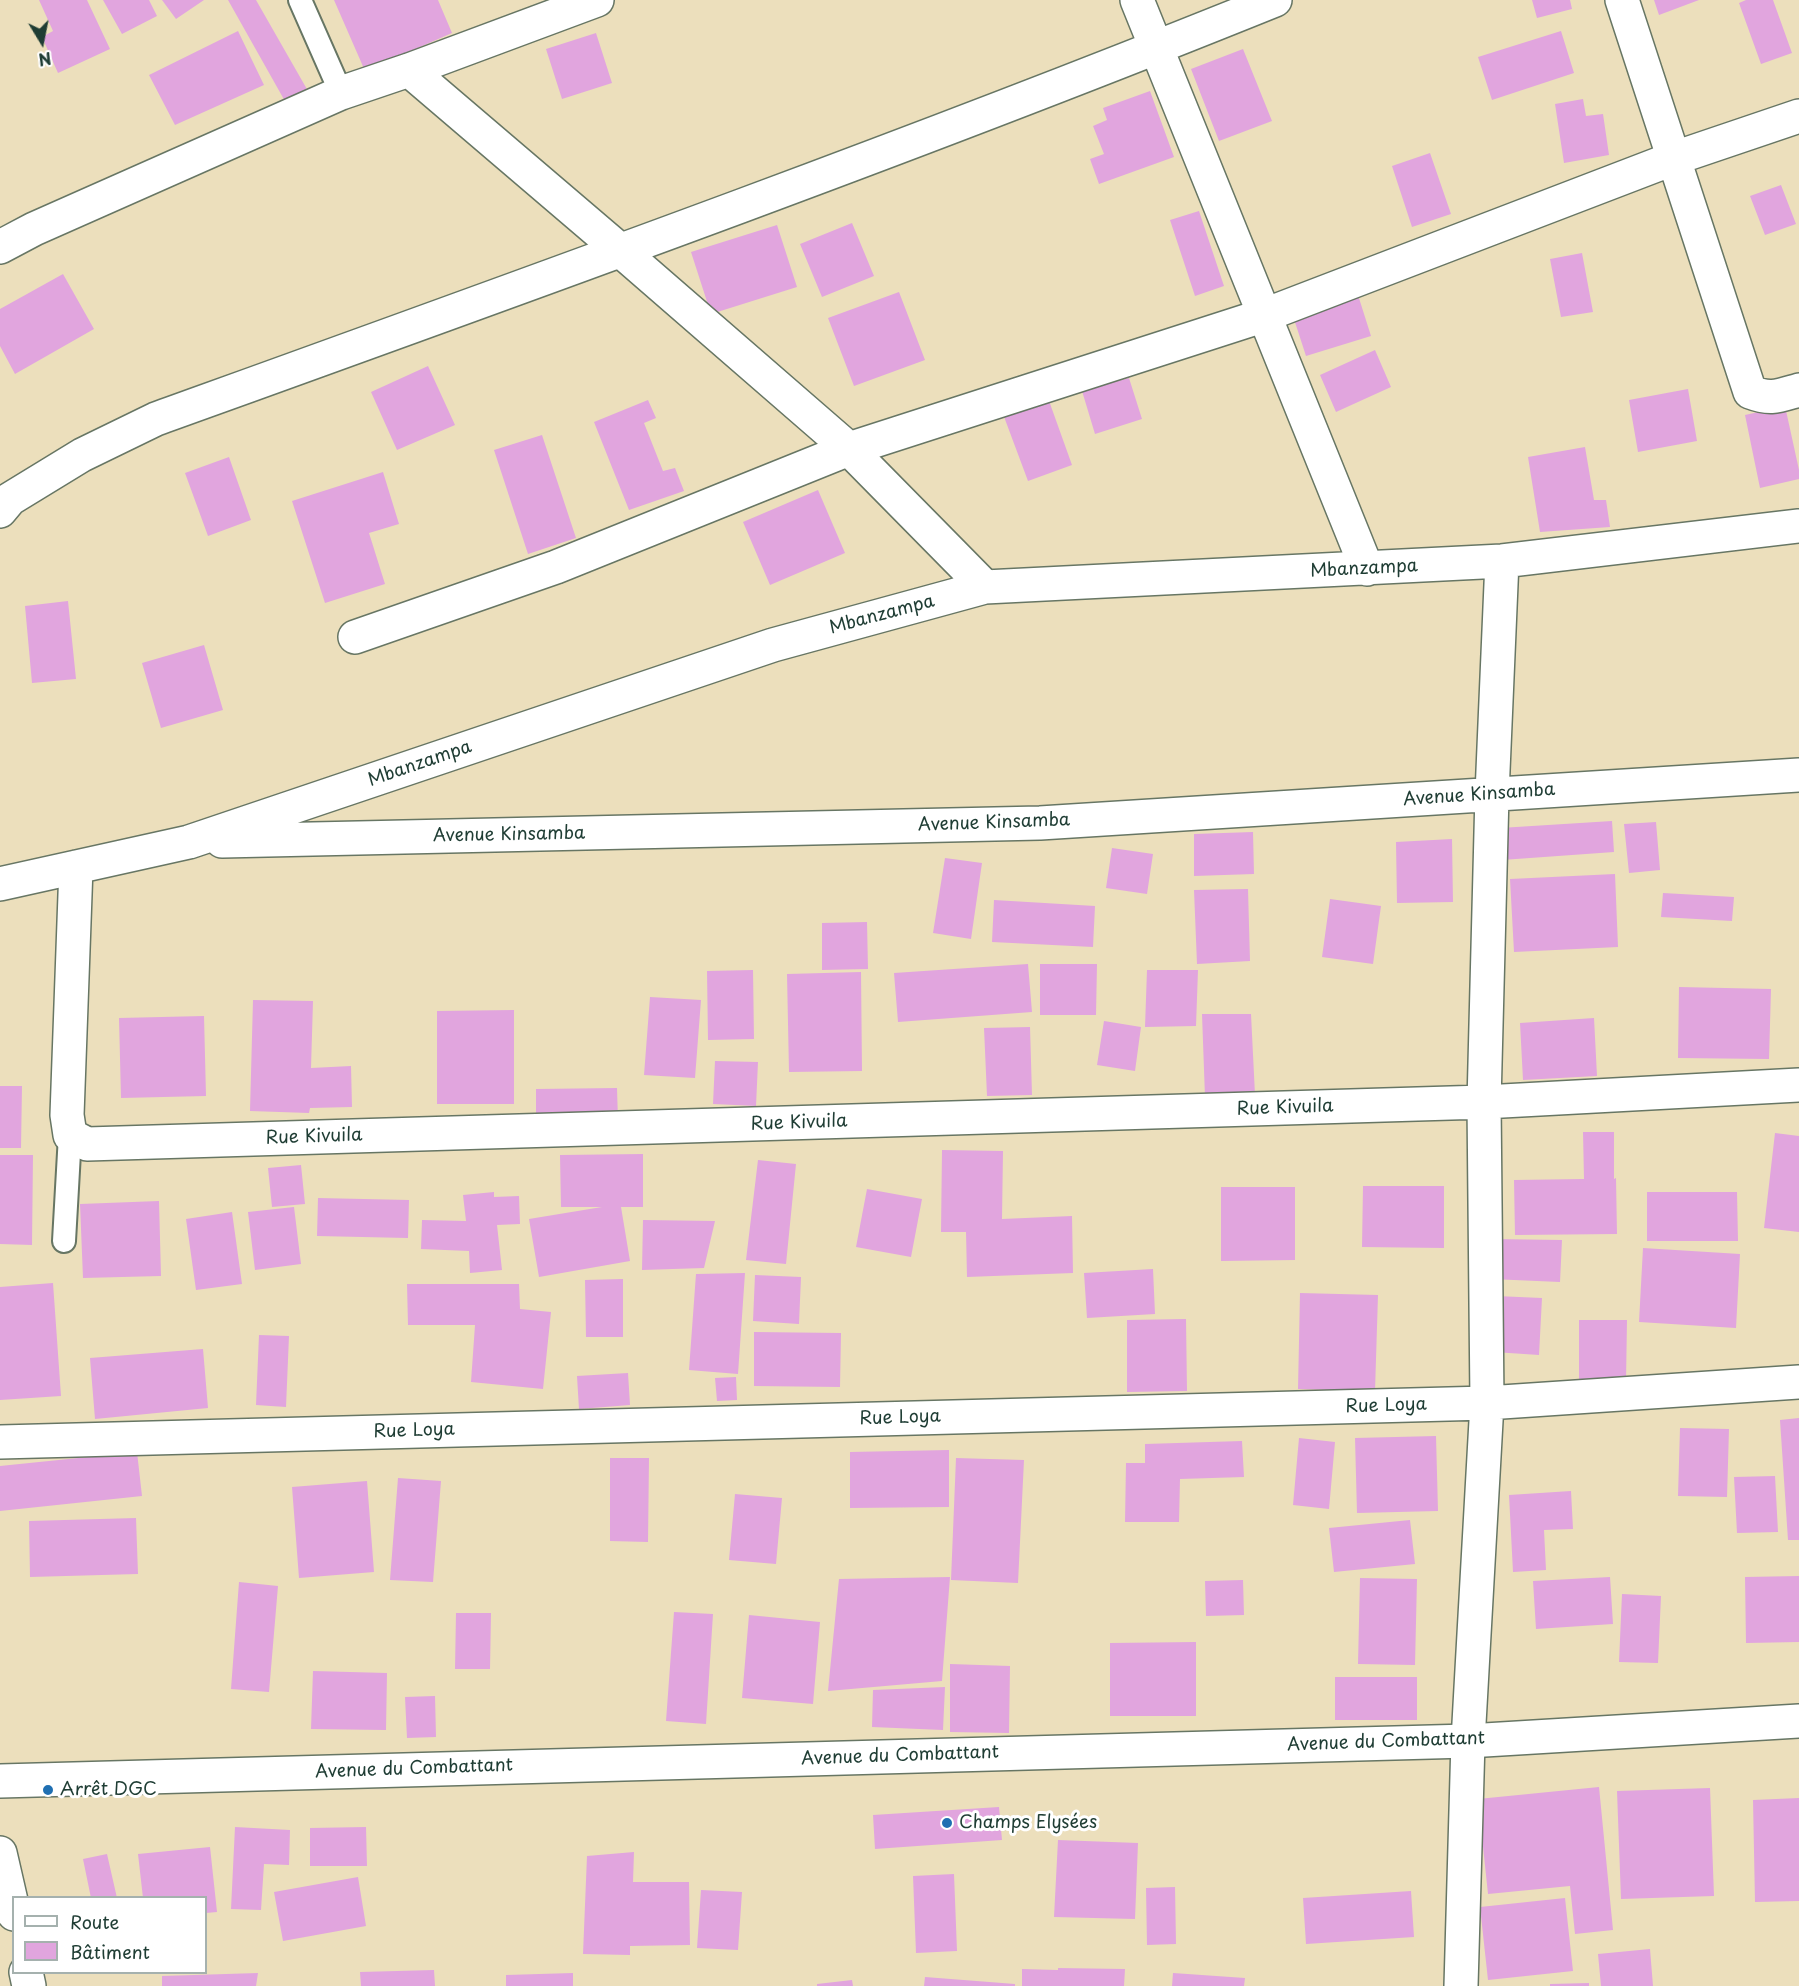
<!DOCTYPE html>
<meta charset="utf-8">
<style>
body{margin:0}
#map{position:relative;width:1799px;height:1986px;overflow:hidden;background:#ecdfbc;font-family:"Playpen Sans",sans-serif}
canvas{display:block}
.legend{position:absolute;left:12px;top:1896px;width:195px;height:78px;box-sizing:border-box;background:#fff;border:2px solid #a5b1ae;margin:0;padding:8px 10px;list-style:none;font-size:18px;color:#1f3d34}
.legend li{display:flex;align-items:center;gap:12px;height:30px}
.legend b{width:30px;border:2px solid #a5b1ae}
.north{position:absolute;left:12px;top:12px;width:60px;height:60px;-webkit-text-stroke:4px #fff;paint-order:stroke;rotate:170deg;font-size:16px;font-weight:700;line-height:24px;text-align:center;color:#1f3d34}
.north::after{content:'';display:block;margin:auto;width:21px;height:27px;background:#1f3d34;clip-path:polygon(50% 0,100% 100%,50% 72%,0 100%)}
</style>
<div id="map">
<canvas width="1799" height="1986"></canvas>
<ul class="legend">
<li><b style="height:8px;background:#fff"></b>Route</li>
<li><b style="height:16px;background:#e1a5de"></b>Bâtiment</li>
</ul>
<div class="north">N</div>
</div>
<script>
const g = document.querySelector('canvas').getContext('2d');
g.lineJoin = 'round';
function fillPath(path, color) { g.fillStyle = color; g.fill(path, 'evenodd'); }
function strokePath(path, color, width, dash) { g.strokeStyle = color; g.lineWidth = width; g.lineCap = dash ? 'butt' : 'round'; g.setLineDash(dash || []); g.stroke(path); }
function label(font, color, halo, rows, align = 'center') {
  g.font = font + ' "Playpen Sans",sans-serif'; g.lineWidth = 6; g.setLineDash([]); g.textBaseline = 'middle'; g.strokeStyle = halo; g.fillStyle = color; for (const [text, x, y, turn = 0] of rows) {
    g.save(); g.translate(x, y); g.rotate((+turn || 0) * Math.PI / 180); g.textAlign = isNaN(turn) ? turn : align; if (halo) g.strokeText(text, 0, 0); g.fillText(text, 0, 0); g.restore();
  }
}
fillPath(new Path2D(`
 M39 0H87L110 49 58 73 42 37 53 31Z
 M103 0H149L157 16 122 34Z
 M162 0H204L176 19Z
 M228 0H256L308 91 286 103Z
 M334 0H438L452 33 365 71Z
 M1532 0H1570L1572 9 1537 18Z
 M1654 0H1699L1659 15Z
 M1746 0H1773L1792 53 1761 64 1739 3Z
 M238 31 264 85 175 125 149 75Z
 M1561 31 1574 73 1492 100 1478 57Z
 M596 33 612 83 562 99 546 49Z
 M1243 49 1272 121 1219 141 1191 69Z
 M1150 91 1174 157 1099 184 1090 159 1104 154 1093 126 1107 120 1103 108Z
 M1583 99 1586 116 1603 114 1609 155 1564 163 1555 104Z
 M1430 153 1451 214 1412 227 1392 166Z
 M1781 185 1796 224 1765 235 1750 196Z
 M1199 211 1224 286 1195 296 1170 220Z
 M852 223 874 276 822 297 800 244Z
 M777 225 797 287 711 314 691 252Z
 M1582 253 1593 312 1561 317 1550 259Z
 M63 274 94 329 15 374 0 346V309Z
 M899 292 925 360 854 386 828 318Z
 M1358 295 1371 336 1306 356 1293 316Z
 M1375 350 1391 387 1336 412 1320 375Z
 M428 366 455 425 397 450 371 392Z
 M1129 378 1142 419 1095 434 1082 391Z
 M1688 389 1697 441 1638 452 1629 400Z
 M1048 398 1072 465 1028 481 1003 414Z
 M648 400 656 418 644 423 663 471 675 468 684 491 629 510 594 422Z
 M1785 406 1799 470V479L1760 488 1745 415Z
 M542 435 576 538 528 554 494 450Z
 M1585 447 1594 500H1606L1610 527 1540 532 1528 457Z
 M229 457 251 520 208 536 185 473Z
 M383 472 399 524 369 533 385 584 325 603 292 501Z
 M818 490 845 553 770 585 743 522Z
 M68 601 76 679 32 683 25 606Z
 M204 645 223 710 161 728 142 663Z
 M1612 821 1614 852 1502 860 1500 828Z
 M1656 822 1660 870 1629 873 1624 824Z
 M1253 832 1254 874 1194 876V834Z
 M1452 839 1453 902 1397 903 1396 842Z
 M1112 848 1153 854 1147 894 1106 888Z
 M945 858 982 863 971 939 933 933Z
 M1615 874 1618 947 1514 952 1510 879Z
 M1248 889 1250 961 1197 964 1194 890Z
 M1663 893 1734 897 1732 921 1661 917Z
 M1330 899 1381 906 1373 964 1322 957Z
 M994 900 1095 906 1093 947 992 942Z
 M867 922 868 969 822 970V923Z
 M1028 964 1032 1012 898 1022 894 973Z
 M1040 964H1097L1096 1015H1040Z
 M753 970 754 1039 708 1040 707 971Z
 M1147 970H1198L1196 1026 1145 1027Z
 M861 972 862 1071 789 1072 787 974Z
 M1679 987 1771 989 1769 1059 1678 1058Z
 M650 997 701 1000 695 1078 644 1075Z
 M253 1000 313 1001 311 1068 351 1066 352 1107 310 1108 309 1113 250 1111Z
 M514 1010V1104H437V1011Z
 M1202 1014H1251L1255 1095 1205 1097Z
 M204 1016 206 1096 121 1098 119 1018Z
 M1594 1018 1597 1076 1523 1080 1520 1023Z
 M1104 1021 1141 1027 1135 1071 1097 1065Z
 M1030 1027 1032 1095 987 1096 984 1028Z
 M715 1061 758 1062 756 1106 713 1104Z
 M0 1086H22L21 1148H0Z
 M617 1088 618 1121 536 1122V1089Z
 M1583 1132H1614V1179L1616 1178 1617 1234 1515 1235 1514 1180 1584 1179Z
 M1775 1133 1799 1136V1232L1764 1228Z
 M942 1150 1003 1151 1002 1219 1072 1216 1073 1273 967 1277 966 1232H941Z
 M643 1154V1207H621L630 1261 539 1277 529 1219 602 1207H561L560 1155Z
 M0 1155H33L32 1245 0 1244Z
 M758 1160 796 1164 786 1264 746 1260Z
 M301 1165 305 1204 272 1207 268 1168Z
 M1363 1186H1444V1248L1362 1247Z
 M1221 1187H1295V1260L1221 1261Z
 M867 1189 922 1199 911 1257 856 1247Z
 M494 1192V1197L519 1196 520 1224 497 1225 502 1270 470 1273 469 1251 421 1249 422 1220 466 1221 463 1195Z
 M1647 1192H1737L1738 1241H1647Z
 M318 1198 409 1200 408 1238 317 1236Z
 M159 1201 161 1276 83 1278 80 1204Z
 M294 1207 301 1264 255 1270 248 1212Z
 M232 1212 242 1284 196 1290 186 1219Z
 M643 1220 715 1221 704 1268 642 1270Z
 M1493 1239 1562 1240 1560 1282 1491 1279Z
 M1643 1248 1740 1254 1736 1328 1639 1322Z
 M1153 1269 1155 1314 1087 1318 1084 1273Z
 M745 1273 738 1374 689 1370 696 1274Z
 M755 1275 801 1277 799 1324 753 1321Z
 M623 1279V1337H586L585 1280Z
 M53 1283 61 1396 0 1400V1287Z
 M407 1284H519L520 1309 551 1312 543 1389 471 1382 475 1325H408Z
 M1300 1293 1378 1295 1375 1391 1298 1389Z
 M1496 1296 1542 1298 1539 1355 1494 1352Z
 M1186 1319 1187 1391 1127 1392V1320Z
 M1579 1320H1627L1626 1382H1579Z
 M754 1332 841 1333 840 1387 754 1386Z
 M259 1335 289 1336 286 1407 256 1405Z
 M203 1349 208 1408 95 1419 90 1358Z
 M628 1373 630 1405 579 1409 577 1376Z
 M736 1377 737 1400 717 1401 715 1378Z
 M1799 1418V1540H1788L1780 1420Z
 M1680 1428 1729 1429 1727 1497 1678 1496Z
 M1436 1436 1438 1511 1357 1513 1355 1438Z
 M1299 1438 1335 1442 1329 1509 1293 1505Z
 M1242 1441 1244 1477 1180 1479 1179 1522H1125L1126 1463H1145V1444Z
 M949 1450V1507L850 1508V1452Z
 M137 1452 142 1496 0 1511V1466Z
 M610 1458H649L648 1542 610 1541Z
 M956 1458 1024 1460 1018 1583 951 1580Z
 M1775 1476 1778 1532 1737 1533 1734 1477Z
 M398 1478 441 1481 433 1582 390 1580Z
 M367 1481 374 1572 299 1578 292 1487Z
 M1571 1491 1573 1529 1544 1530 1546 1570 1513 1572 1509 1495Z
 M735 1494 782 1498 776 1564 729 1560Z
 M136 1518 138 1574 30 1577 29 1521Z
 M1410 1520 1415 1564 1334 1572 1329 1528Z
 M1799 1576V1642L1746 1643 1745 1577Z
 M950 1577 942 1681 828 1691 839 1579Z
 M1610 1577 1613 1624 1536 1629 1533 1581Z
 M1360 1578 1417 1579 1415 1665 1358 1664Z
 M1243 1580 1244 1615 1206 1616 1205 1581Z
 M239 1582 278 1586 269 1692 231 1689Z
 M1622 1594 1661 1596 1658 1663 1619 1662Z
 M674 1612 713 1614 706 1724 666 1721Z
 M456 1613H491L490 1669H455Z
 M749 1615 820 1622 813 1704 742 1698Z
 M1196 1642V1716H1110V1643Z
 M950 1664 1010 1666 1009 1733 950 1732Z
 M313 1671 387 1673 386 1730 311 1729Z
 M1335 1677H1417V1720H1335Z
 M945 1687 943 1730 872 1727 873 1690Z
 M435 1696 436 1737 407 1738 405 1697Z
 M1599 1787 1613 1930 1575 1934 1570 1886 1488 1894 1478 1799Z
 M1710 1788 1714 1896 1621 1899 1617 1791Z
 M1799 1798V1901L1755 1902 1753 1800Z
 M999 1807 1002 1840 875 1849 873 1815Z
 M235 1827 290 1830 289 1865 264 1864 261 1910 231 1909Z
 M366 1827 367 1866H310V1828Z
 M1058 1840 1138 1843 1135 1919 1054 1917Z
 M210 1847 217 1912 206 1913V1898H143L138 1854Z
 M634 1852 633 1882H689L690 1945 630 1946V1955L583 1954 587 1856Z
 M107 1854 117 1898H91L83 1859Z
 M954 1874 957 1951 916 1953 913 1876Z
 M358 1877 366 1926 283 1941 274 1892Z
 M1175 1887 1176 1944 1147 1945 1146 1888Z
 M701 1890 742 1892 738 1950 697 1948Z
 M1411 1891 1414 1937 1306 1944 1303 1898Z
 M1565 1898 1573 1971 1488 1980 1480 1907Z
 M1650 1949 1653 1986H1601L1598 1954Z
 M1058 1968 1125 1969 1124 1986H1022V1969L1058 1970Z
 M434 1970 435 1986H361L360 1972Z
 M258 1973 256 1986H162V1976Z
 M573 1973V1986H506V1975Z
 M1173 1973 1245 1978 1244 1986H1172Z
 M925 1977 1015 1984V1986H924Z
 M852 1980 853 1986H817V1984Z
 M1589 1983V1986H1550V1984Z`), '#e1a5de');
const lane = new Path2D(`
 M300 0 341 93
 M64 1241 70 1135`);
const street = new Path2D(`
 M1137 0 1367 569
 M1622 0 1750 392C1771 400 1778 396 1799 390
 M409 70 621 251 849 449 985 587
 M0 247 34 229 341 93 409 70 597 0
 M0 511 10 499 82 455 156 419C530 284 906 149 1275 0
 M355 637 556 567 849 449 1265 315 1672 159 1799 116
 M222 841 1040 823 1799 775
 M76 867 67 1115 70 1135 87 1144 1484 1102 1799 1085
 M0 884 189 842 773 645 985 587 1502 561 1799 526
 M0 1442 1487 1403 1799 1382
 M1461 1986 1468 1741 1487 1403 1484 1102 1492 794 1502 561`);
const secondary = new Path2D(`
 M0 1781 1468 1741 1799 1721`);
const primary = new Path2D(`
 M0 1853 14 1914
 M26 1972 29 1986`);
strokePath(lane, '#677664', 26);
strokePath(street, '#677664', 36);
strokePath(secondary, '#677664', 36);
strokePath(primary, '#677664', 36);
strokePath(lane, '#fff', 22);
strokePath(street, '#fff', 33);
strokePath(secondary, '#fff', 33);
strokePath(primary, '#fff', 33);
for (const [x, y, r, color] of [
 [48,1790,6,"#1f6fb2"],
 [947,1823,6,"#1f6fb2"]
]) { const dot = new Path2D(); dot.arc(x, y, r, 0, 2 * Math.PI); g.fillStyle = color; g.fill(dot); strokePath(dot, '#fff', 2); }
label('18px', '#1f3d34', '#fff', [
 ["Mbanzampa",1364,569,-3],
 ["Mbanzampa",882,615,-15],
 ["Mbanzampa",420,764,-19],
 ["Avenue Kinsamba",1479,795,-4],
 ["Avenue Kinsamba",994,823,-2],
 ["Avenue Kinsamba",509,835,-1],
 ["Rue Kivuila",1285,1108,-2],
 ["Rue Kivuila",799,1123,-2],
 ["Rue Kivuila",314,1137,-2],
 ["Rue Loya",1386,1406,-2],
 ["Rue Loya",900,1418,-2],
 ["Rue Loya",414,1431,-2],
 ["Avenue du Combattant",1386,1742,-2],
 ["Avenue du Combattant",900,1756,-2],
 ["Avenue du Combattant",414,1769,-2]
]);
label('18px', '#1f3d34', '#fff', [
 ["Arrêt DGC",60,1790],
 ["Champs Elysées",959,1823]
], 'left');
</script>
